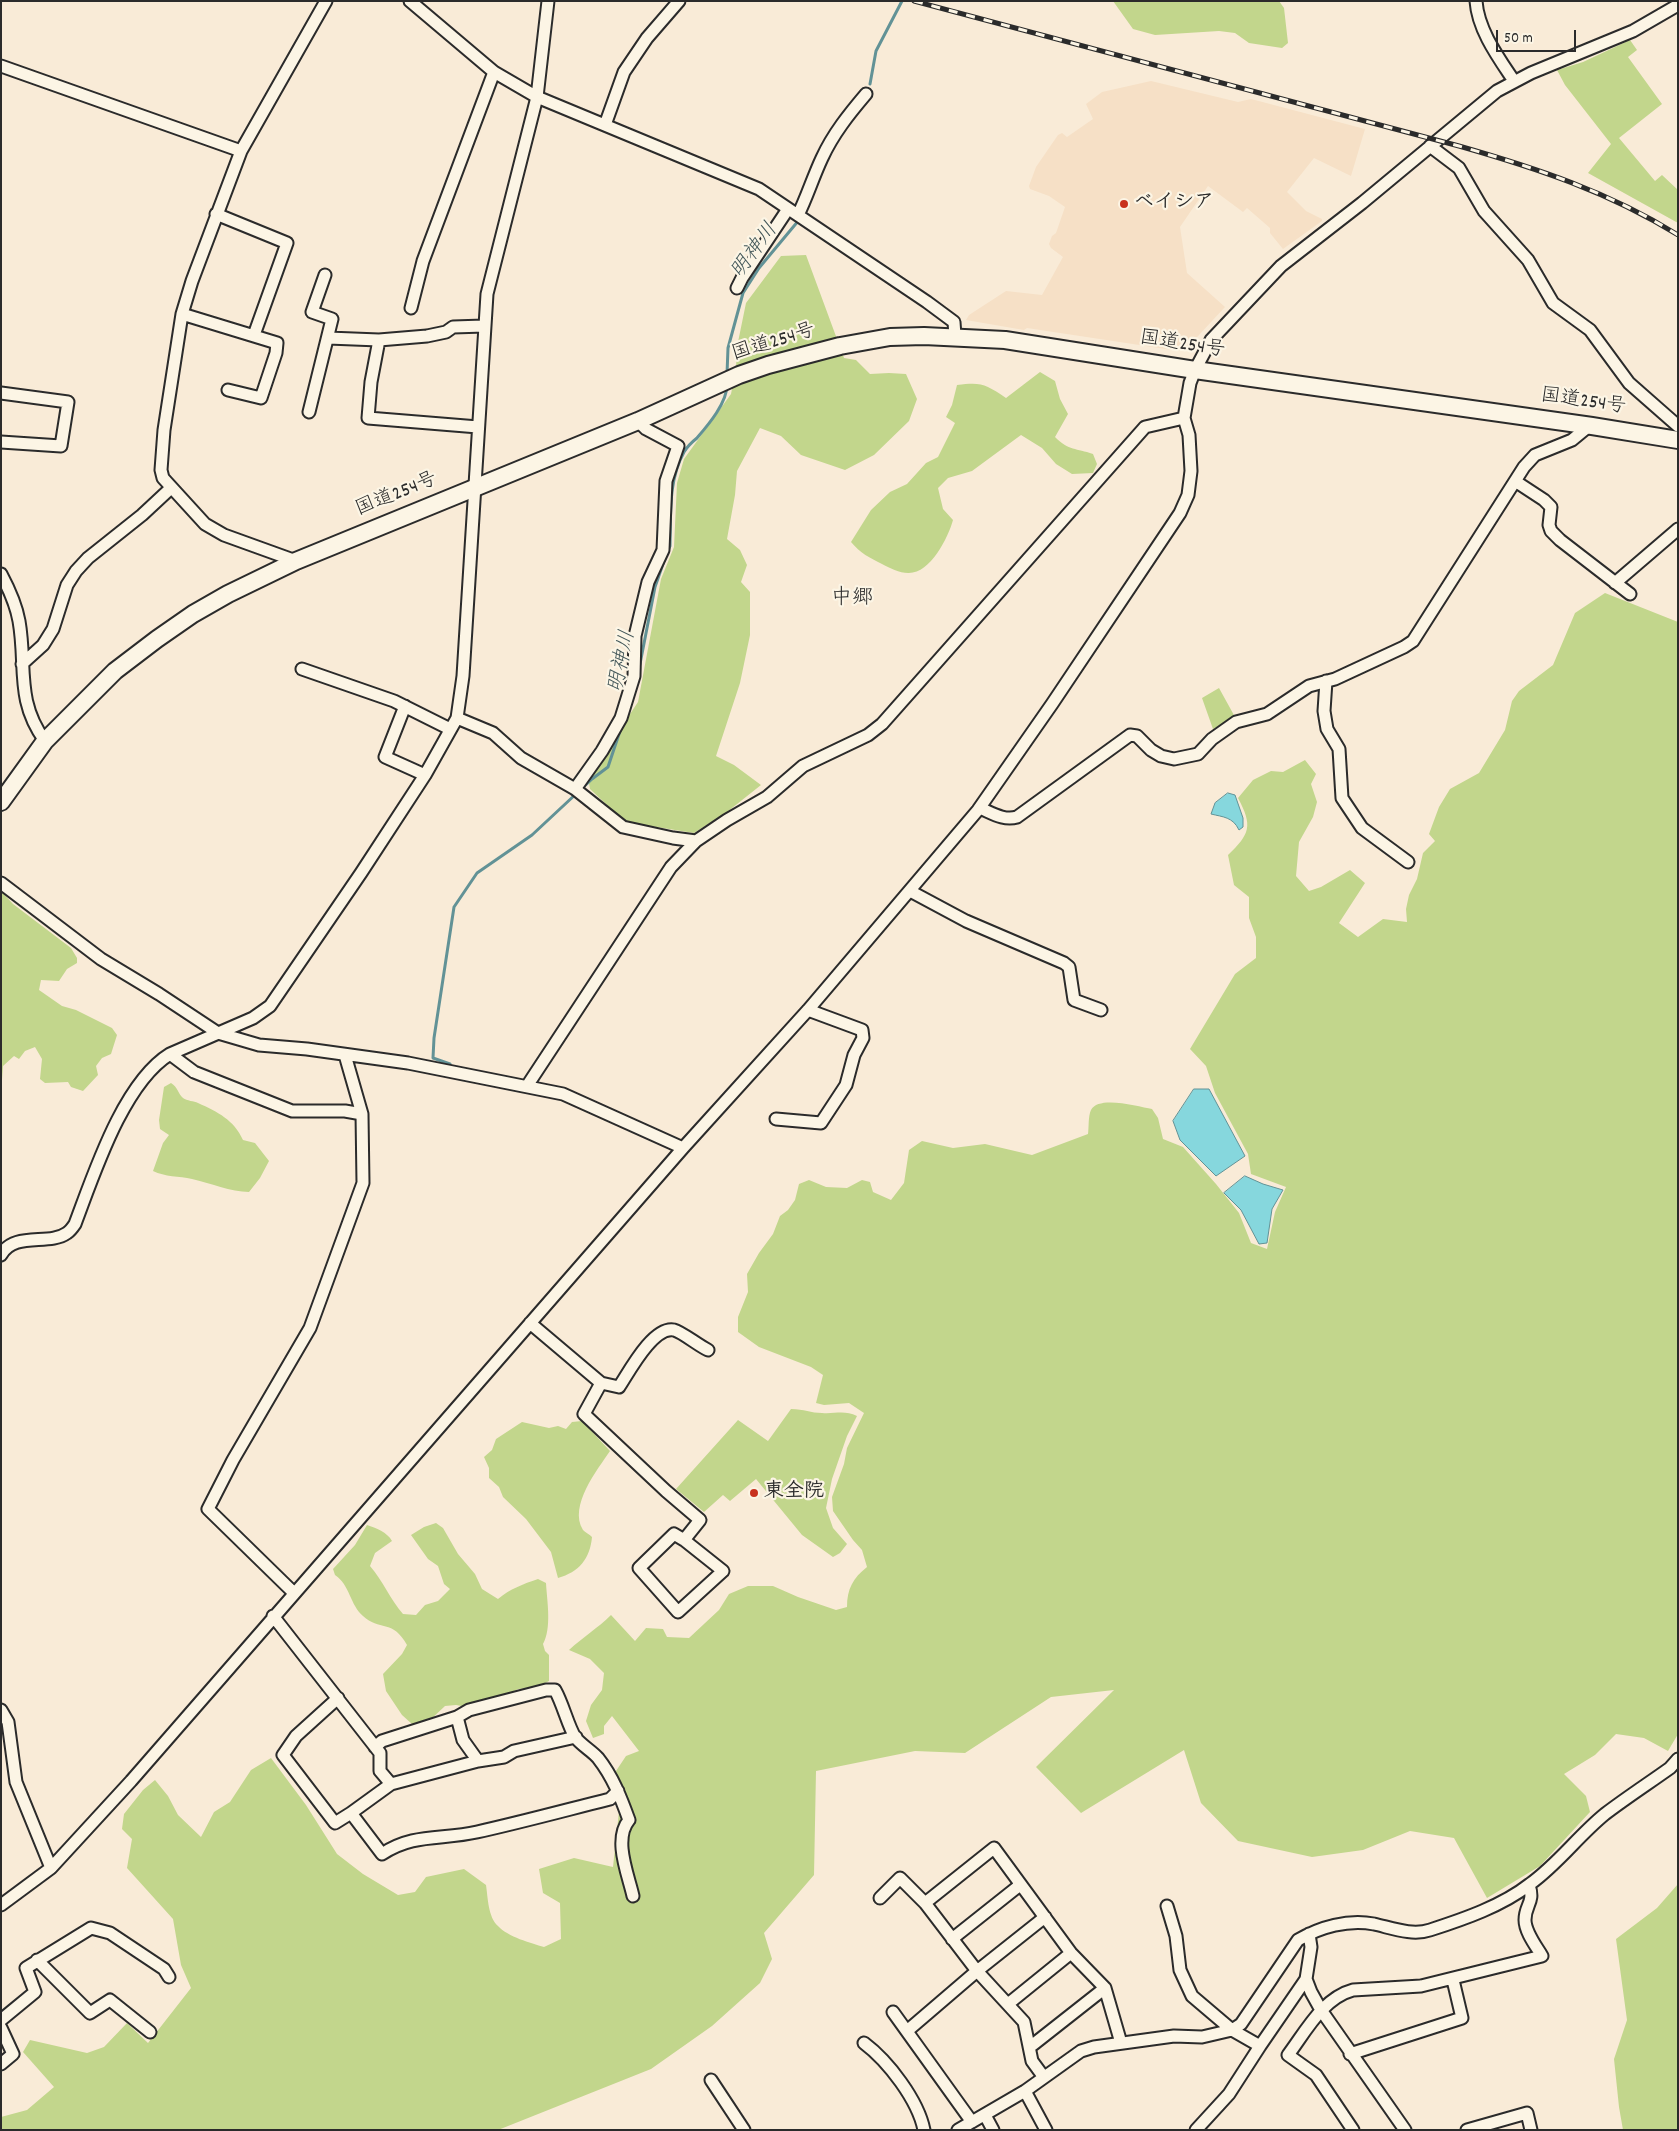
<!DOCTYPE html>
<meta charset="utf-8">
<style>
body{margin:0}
#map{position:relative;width:1679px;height:2131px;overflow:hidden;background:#f9ebd7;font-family:Dekko,sans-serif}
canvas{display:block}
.frame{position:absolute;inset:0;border:2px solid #2b2b2b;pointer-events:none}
.scale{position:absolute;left:1496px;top:30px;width:80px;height:22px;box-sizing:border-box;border:2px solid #2b2b2b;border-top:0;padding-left:6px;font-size:15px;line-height:18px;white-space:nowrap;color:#2b2b2b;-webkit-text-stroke:4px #fcf5e5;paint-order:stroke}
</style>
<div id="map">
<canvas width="1679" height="2131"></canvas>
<div class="frame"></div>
<div class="scale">50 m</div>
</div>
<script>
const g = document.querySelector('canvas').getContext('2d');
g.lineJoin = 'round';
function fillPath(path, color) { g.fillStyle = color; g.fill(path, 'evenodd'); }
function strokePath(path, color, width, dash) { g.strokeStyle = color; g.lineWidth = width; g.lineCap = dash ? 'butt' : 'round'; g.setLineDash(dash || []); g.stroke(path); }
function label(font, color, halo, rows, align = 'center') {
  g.font = font + ' Dekko,"Klee One",sans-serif'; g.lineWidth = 4.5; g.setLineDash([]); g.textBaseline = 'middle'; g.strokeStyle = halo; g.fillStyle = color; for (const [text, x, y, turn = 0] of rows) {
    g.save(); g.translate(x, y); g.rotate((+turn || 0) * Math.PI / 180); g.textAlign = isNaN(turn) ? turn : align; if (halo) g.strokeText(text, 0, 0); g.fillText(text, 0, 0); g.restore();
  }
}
fillPath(new Path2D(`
 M1151 81 1238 102 1251 99 1365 129 1351 176 1314 158 1287 192 1306 211 1322 219V221L1283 249 1270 233V228L1247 208 1243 212 1208 186 1180 227 1187 273 1225 307 1186 349 1179 351 1027 328 1024 330 966 320 969 315 1006 291 1042 295 1063 257 1051 248 1049 244 1052 236 1056 233 1065 207 1049 196 1030 189 1029 186 1036 167 1058 135 1062 133 1067 137 1093 119 1086 104 1102 92Z`), '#f6e0c6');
fillPath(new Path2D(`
 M1113 1H1279L1284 8 1288 43 1282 48 1249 43 1235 33 1219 31 1155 35 1133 29Z
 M1630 40 1637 50 1628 57 1662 104 1619 138 1655 181 1662 175 1678 190V223L1588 173 1611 144 1565 85 1557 70 1583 62Z
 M806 255 844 358 856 360 870 374 889 373 906 374 917 399 909 421 874 455 845 470 801 455 781 436 760 428 737 471 735 495 727 539 740 550 747 565 741 582 750 592V635L740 683 716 756 734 765 761 785 727 812 694 833 625 822 590 789 588 777 638 702 661 579 674 547 677 483 684 459 731 394 736 368 737 347 746 303 781 256Z
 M1040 372 1055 381 1060 399 1068 414 1055 437C1069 451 1076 448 1093 454L1097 464 1093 473 1072 474 1056 464 1042 448 1021 435 972 471 948 478 938 488 943 509 953 520C948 538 930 574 908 573 900 573 889 568 882 564 870 558 860 553 851 542L871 510 890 492 907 484 926 463 938 457 955 423 946 417 952 405 957 385C982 382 985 384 1006 398Z
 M1605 593 1678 622V1734L1668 1751 1644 1738 1616 1734 1595 1755 1564 1774 1586 1796 1590 1812 1540 1866 1487 1898 1454 1838 1410 1831 1363 1850 1312 1857 1238 1841 1201 1803 1184 1750 1081 1813 1036 1767 1114 1690 1051 1697 965 1753 915 1751 816 1771 814 1875 764 1933 772 1959 760 1983 712 2026 651 2069 498 2130H1V2117L27 2110 54 2087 23 2052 30 2040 87 2053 104 2047 127 2023 148 2043 191 1988 181 1965 173 1919 127 1868 132 1839 122 1829 124 1814 143 1790 155 1780 168 1796 178 1815 201 1837 214 1812 230 1802 251 1770 271 1758 306 1805 337 1854 363 1874 398 1895 415 1892 426 1877 464 1869 486 1885C488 1898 488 1917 498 1926 508 1937 531 1943 544 1947L561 1939 560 1903 543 1893 539 1869 574 1858 613 1867 622 1784 614 1774 626 1756 639 1751 612 1716 604 1726V1734L593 1738 586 1721 591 1705 602 1690 604 1673 590 1659 569 1650C583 1637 598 1628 611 1615L635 1641 646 1628 663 1629 667 1637 689 1638 719 1610 729 1594 748 1586H773L798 1597 836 1610 847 1607C847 1589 853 1578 867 1567L862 1550 853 1540 833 1511 832 1497 844 1464 847 1448 864 1413 849 1403 824 1405 816 1403 823 1375 811 1367 759 1347 738 1332V1317L748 1292 747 1274 759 1253 773 1234 780 1216 788 1210 795 1200 799 1184 809 1180 826 1187 847 1188 862 1180 870 1182 873 1192 891 1200 904 1183 909 1150 922 1141 953 1148 985 1144 1032 1155 1088 1134C1089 1128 1088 1116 1091 1110 1099 1095 1139 1107 1152 1109L1158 1118 1163 1139 1183 1147 1216 1184 1239 1213 1251 1243 1267 1249 1275 1212 1286 1187 1251 1174 1248 1154 1215 1093 1206 1066 1190 1049 1235 974 1256 958V937L1249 918V897L1234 885 1228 855C1250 834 1253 826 1238 798L1253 780 1271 771 1283 772 1305 760 1316 774 1311 784 1317 802 1313 817 1299 842 1296 876 1309 891 1321 887 1350 870 1365 883 1339 923 1358 937 1383 919 1407 922 1406 909 1409 895 1417 879 1423 853 1435 841 1429 834 1439 807 1450 789 1479 773 1505 730 1512 701 1519 691 1553 665 1575 613Z
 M1219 688 1235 717 1213 729 1202 698Z
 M1 891 13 904 71 948 77 958V963L67 969 59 981 41 980 39 990 62 1006 76 1010 112 1028 117 1035 111 1054 102 1058 96 1066 98 1075 83 1091 71 1087 68 1082 45 1083 40 1079 42 1059 35 1047 25 1051 19 1059 14 1056 3 1066 1 1094Z
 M171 1083C178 1087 178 1094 183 1098 187 1101 194 1101 198 1103 218 1112 234 1120 243 1140L255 1143 269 1161 260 1178 249 1192C231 1192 210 1183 192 1179 179 1176 165 1177 153 1171L163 1143 169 1135 160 1129 159 1120 164 1087Z
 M791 1409C804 1409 811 1413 822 1413 835 1414 845 1410 857 1416L847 1436 832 1479 826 1508 833 1528 847 1544 840 1553 833 1557 802 1535 756 1479 730 1501 723 1495 704 1512 676 1489 738 1420 768 1441Z
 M582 1421 610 1451C598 1469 568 1506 583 1530 585 1532 590 1535 592 1537 590 1559 579 1572 558 1578L551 1552 526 1519 503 1497 499 1487 489 1478V1468L484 1457 492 1450 496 1439 522 1422 549 1428 558 1426 566 1429 572 1422Z
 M436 1523 443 1528 458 1554 475 1574 482 1589 498 1599C510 1589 523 1584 538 1579L546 1583C547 1601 552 1628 543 1644L545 1651 549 1655V1681L535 1688 518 1689 506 1695 489 1698 467 1707 456 1705 445 1706 428 1722 412 1724 402 1715 386 1691 383 1674 402 1654 407 1645C393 1619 379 1631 363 1616 350 1605 350 1585 335 1575L333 1569 355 1545 367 1525C376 1528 387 1532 392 1541L375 1553 370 1566C383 1581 390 1599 403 1614L416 1615 425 1605 438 1601 450 1589 444 1584 438 1566 428 1559 411 1535 424 1527Z
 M1678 1884V2130H1623L1619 2107 1614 2059 1627 2020 1616 1939 1657 1908Z`), '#c2d68c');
const water = new Path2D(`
 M1228 793 1235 795 1243 818V827L1239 830C1233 817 1223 817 1211 814L1215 803Z
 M1194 1089H1209L1245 1156 1216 1176 1180 1140 1173 1121Z
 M1245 1176 1263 1184 1283 1190 1272 1209 1267 1243 1259 1244 1241 1210 1224 1193Z`);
fillPath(water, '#86d7dd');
strokePath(water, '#629296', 1);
strokePath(new Path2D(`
 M870 84 876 51 902 1
 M727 374 728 348 743 293 759 268 799 220
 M667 552 670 546C671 514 668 481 684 452 687 447 692 442 697 438 708 425 727 403 727 385
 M640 664 655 587 665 558
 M450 1064 433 1058 434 1038 454 907 477 873 532 835 592 779 608 767 622 725`), '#629296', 3);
const minor = new Path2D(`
 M410 1 494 72 537 97 759 189 927 302 954 322 955 336
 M1476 1C1478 30 1498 57 1514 81
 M1 66 241 151
 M605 125 624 72 647 38 679 1
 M1430 146 1459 168 1484 211 1528 260 1553 303 1590 330 1629 383 1678 426
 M216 214 287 243 254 335
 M798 215C807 197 813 177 822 158 833 134 849 114 866 94
 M737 288 742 278 788 209
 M411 308 423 261 494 72
 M182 314 277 343 276 353 261 398 228 390
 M328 338 379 340 427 336 446 332 453 327 484 326
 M379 340 371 382 368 418 478 427
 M1 393 68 402 61 446 1 442
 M309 412 332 319 312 312 325 275
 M1515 481 1544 500 1551 507 1549 525 1551 531 1560 540 1630 594
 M296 561 224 535 205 524 163 478 161 470 164 430 182 314 192 281 241 151 326 1
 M1 574C9 589 16 604 19 621 27 666 15 700 45 741
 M1615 583 1678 529
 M22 664 43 645 53 629 67 585 76 571 88 558 142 515 171 488
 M302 669 394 701 450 729
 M1326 681 1324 711 1327 729 1339 749 1342 798 1362 828 1408 862
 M405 706 385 757 425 775
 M457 718 493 733 521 758 575 789 623 827 673 838 696 841
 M575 789 602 751 621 718 634 676 635 636 648 582 663 550 666 481 678 446 646 429 638 421
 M980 808C992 813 1004 821 1017 817L1130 735 1137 736 1151 750 1161 756 1174 759 1198 754 1212 739 1236 722 1267 714 1309 686 1335 679 1404 647 1413 641 1524 467 1535 455 1572 440 1589 426
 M1 883 101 959 159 994 218 1033 259 1045 307 1049 408 1063 563 1094 683 1148
 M910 891 966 921 1064 963 1069 967 1074 1000 1101 1010
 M170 1054 194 1072 292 1111H345L362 1114
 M527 1086 671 867 696 841 727 820 767 797 803 766 868 735 882 724 1145 427 1184 418
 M776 1119 821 1123 846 1085 854 1055 863 1038 862 1030 808 1010
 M1 1255C14 1231 49 1246 67 1233 70 1231 73 1227 75 1224 94 1174 123 1083 170 1054L253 1018 270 1006 361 873 425 775 457 718 463 676 487 294 537 97 548 1
 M530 1323 601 1383 584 1414 666 1491 700 1520 684 1540 723 1571 678 1612 639 1568 674 1534 684 1540
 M601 1383 619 1387C629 1372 653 1326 674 1330 682 1332 699 1346 708 1350
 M294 1593 208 1509 233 1460 310 1328 363 1183 362 1114 345 1055
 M273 1616 380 1753V1771L391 1784
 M338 1698 296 1736 283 1755 335 1823 351 1813
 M1 1710 8 1722 16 1782 51 1868
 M457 1717 463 1740 478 1761
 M576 1737 514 1751 504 1757 478 1761 391 1784 351 1813 382 1854C413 1833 442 1840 477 1832 522 1822 566 1810 610 1799L618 1791
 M375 1747 382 1741 457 1717 469 1710 546 1690H555C563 1704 568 1726 575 1737 581 1745 592 1751 598 1758 613 1777 621 1798 629 1820 613 1839 628 1874 633 1896
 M880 1898 900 1878 925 1903
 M1 1905 51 1868 131 1781 683 1148 808 1010 978 810 1052 704 1180 513 1188 495 1191 471 1189 435 1184 418 1190 383 1195 370 1211 340 1281 266 1362 203 1497 91 1531 73 1633 31 1678 5
 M1167 1906 1176 1936 1180 1970 1192 1996 1232 2030 1260 2046
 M952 1939 1020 1885
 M37 1960 90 2013 110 2000 150 2032
 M1306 1979 1311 1992 1321 2010 1405 2130
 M1008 2004 1071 1953
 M893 2012 972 2122
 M1 2020 35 1992 26 1968 91 1928 110 1933 164 1969 169 1977
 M1 2028 13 2054 1 2064
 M907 2031 977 1971 1045 1917
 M864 2043C888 2061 918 2100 924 2130
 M1030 2047 1105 1988
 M1350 2054 1462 2018 1453 1980
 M1043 2076 1032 2061 1024 2022 977 1971 925 1903 994 1848 1071 1953 1105 1988 1121 2043
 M711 2080 744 2130
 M1025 2091 1046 2130
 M985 2115 993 2130
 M958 2130 1025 2091 1081 2051 1094 2047 1174 2036 1202 2037 1232 2030 1241 2024 1298 1940C1320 1927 1348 1919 1374 1924 1392 1928 1412 1936 1430 1930 1464 1919 1502 1906 1530 1884 1558 1864 1578 1836 1605 1814 1626 1798 1649 1783 1670 1768L1678 1759
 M1196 2130 1229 2094 1260 2046 1306 1979 1311 1947 1309 1934
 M1353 2130 1316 2075 1288 2055C1306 2031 1323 1998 1353 1990L1421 1986 1542 1956C1536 1946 1525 1932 1525 1920 1525 1904 1535 1903 1529 1885
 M1467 2130 1527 2113 1531 2130`);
const highway = new Path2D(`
 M1 802 45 741 115 671 157 639 193 614 228 594 296 561 638 421 739 375 768 365 840 346 890 337 924 336 1005 340 1195 370 1592 426 1678 440`);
strokePath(minor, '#2b2b2b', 15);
strokePath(highway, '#2b2b2b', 20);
strokePath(minor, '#fcf5e5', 11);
strokePath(highway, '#fcf5e5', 16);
const rail = new Path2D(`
 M914 1 1459 146C1536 168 1609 192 1678 235`);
strokePath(rail, '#2b2b2b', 5);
strokePath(rail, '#fcf5e5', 3, [9]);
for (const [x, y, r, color] of [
 [1124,204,5,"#c8321e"],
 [754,1493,5,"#c8321e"]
]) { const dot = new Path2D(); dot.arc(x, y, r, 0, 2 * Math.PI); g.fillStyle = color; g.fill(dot); strokePath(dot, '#fcf5e5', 2); }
label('bold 20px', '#2b2b2b', '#fcf5e5', [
 ["ベイシア",1134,204],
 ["東全院",764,1493]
], 'left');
label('20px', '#2b2b2b', '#fcf5e5', [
 ["国道254号",774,344,-17],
 ["国道254号",1182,346,9],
 ["国道254号",1583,403,8],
 ["国道254号",397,496,-22]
]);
label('italic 21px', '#425658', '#fcf5e5', [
 ["明神川",756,252,-53],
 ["明神川",624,662,-78]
]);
label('21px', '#2b2b2b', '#fcf5e5', [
 ["中郷",852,600]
]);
</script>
